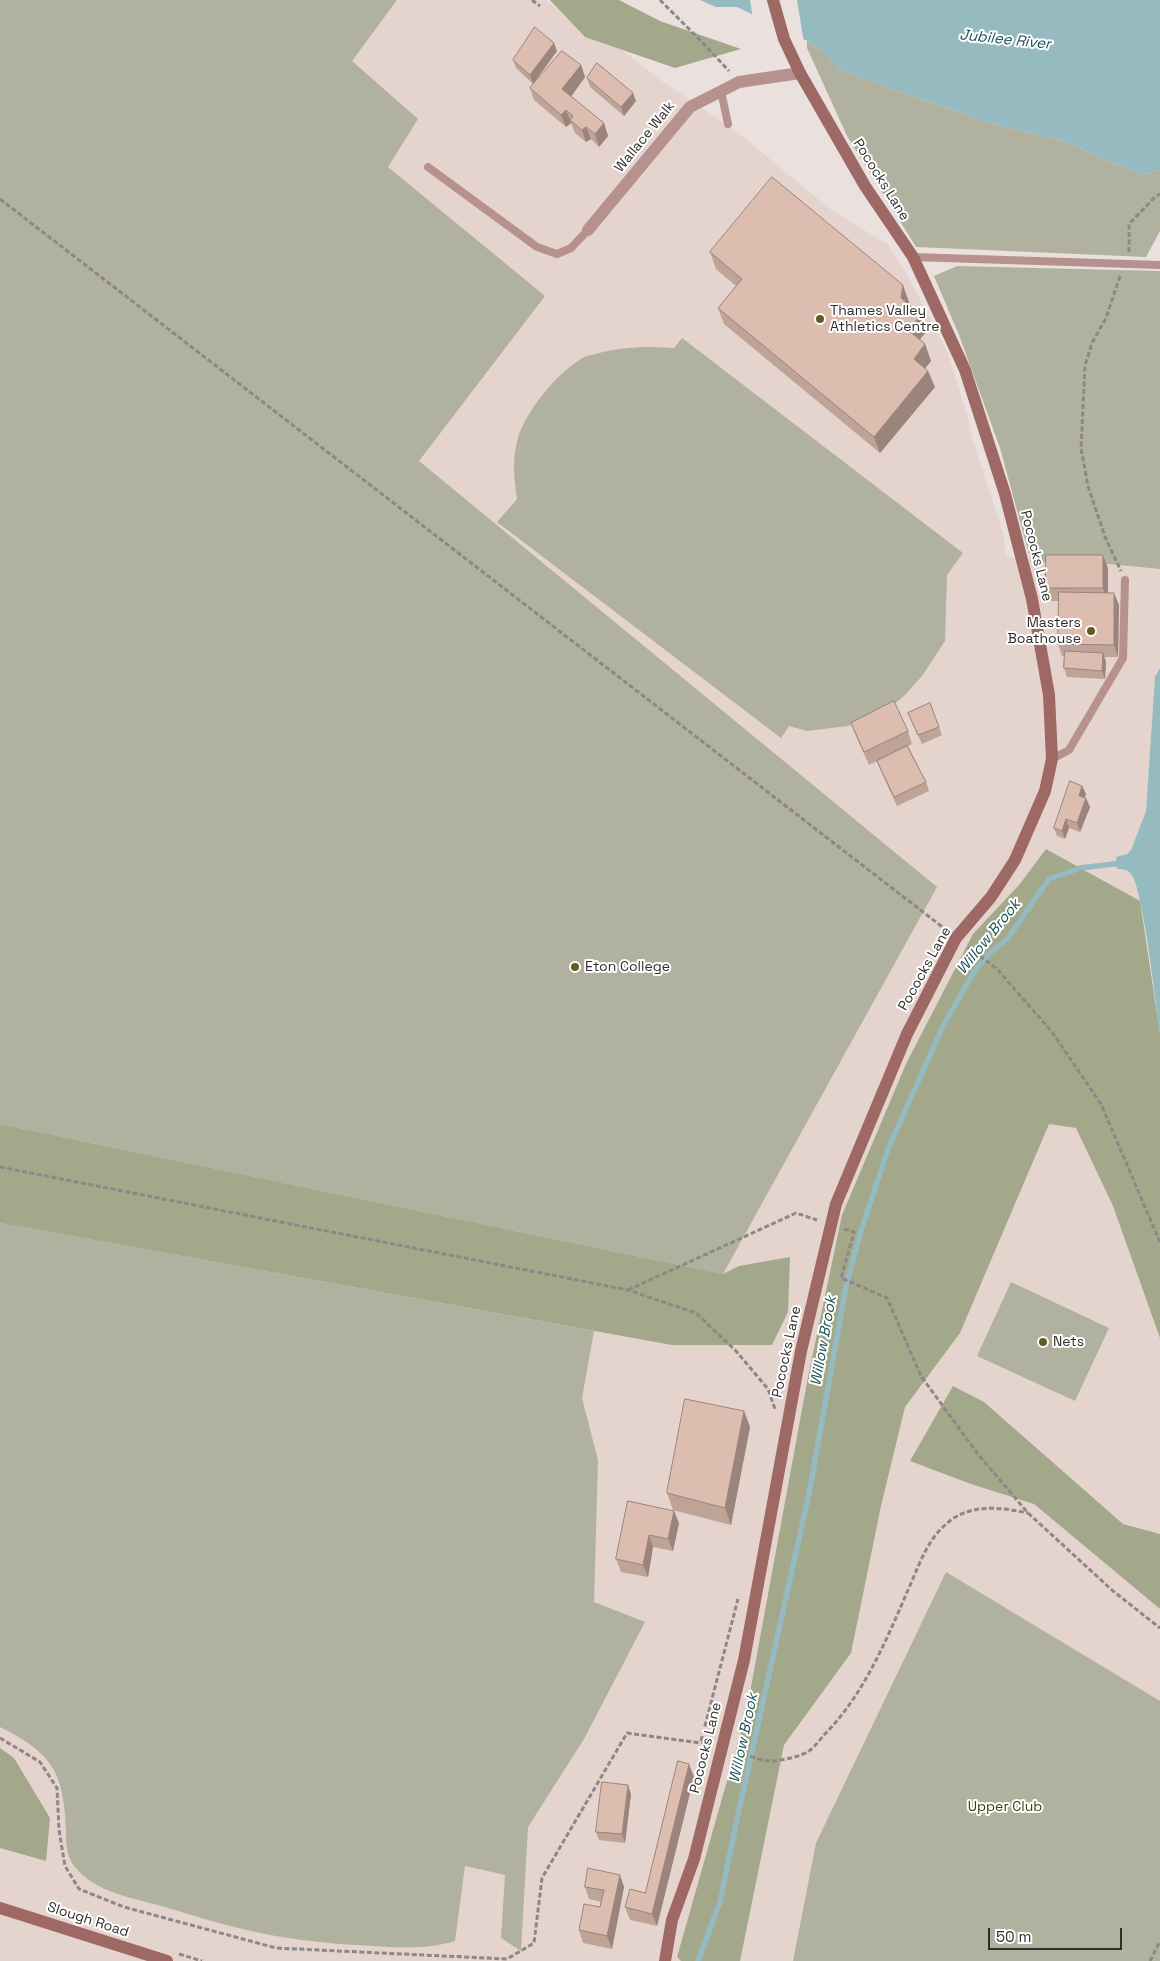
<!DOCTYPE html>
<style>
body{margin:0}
#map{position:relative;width:1160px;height:1961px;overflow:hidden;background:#eae1de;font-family:"Space Grotesk",sans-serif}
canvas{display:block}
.scale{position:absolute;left:988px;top:1928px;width:134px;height:22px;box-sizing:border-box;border:2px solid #302d2c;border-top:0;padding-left:6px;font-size:15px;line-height:18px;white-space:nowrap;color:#302d2c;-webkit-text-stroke:4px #fff;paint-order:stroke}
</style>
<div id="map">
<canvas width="1160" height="1961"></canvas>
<div class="scale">50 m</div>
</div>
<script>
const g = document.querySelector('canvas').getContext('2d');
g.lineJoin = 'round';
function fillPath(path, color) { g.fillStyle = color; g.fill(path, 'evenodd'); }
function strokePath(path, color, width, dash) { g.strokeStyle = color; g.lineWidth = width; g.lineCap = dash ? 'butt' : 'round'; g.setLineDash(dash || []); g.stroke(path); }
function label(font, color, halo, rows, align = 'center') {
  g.font = font + ' "Space Grotesk",sans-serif'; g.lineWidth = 4; g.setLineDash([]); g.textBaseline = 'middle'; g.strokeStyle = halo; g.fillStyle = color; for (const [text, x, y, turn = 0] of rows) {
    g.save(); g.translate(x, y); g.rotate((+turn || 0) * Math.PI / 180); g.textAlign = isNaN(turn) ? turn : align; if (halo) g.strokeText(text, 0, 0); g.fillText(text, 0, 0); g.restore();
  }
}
fillPath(new Path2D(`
 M0 0H545L613 43 662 81 740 134 830 209 887 244 904 269 948 353 968 418 972 438 1002 529 1007 557 1160 569V668L1155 677 1146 811 1131 850 1127 854 1116 857 1117 869H1125L1132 874 1140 901 1160 1034V1961H0Z`), '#e4d4cd');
fillPath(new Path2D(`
 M0 0H397L352 61 418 119 388 167 545 296 419 461 937 887 723 1274 0 1124Z
 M807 41 824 52 840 70 986 122 1060 140 1142 175 1160 170V231L1146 257 916 247 847 136 807 48Z
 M957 266 1160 271V569L1096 563 1031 562 1000 448 959 335 934 276Z
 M682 338 963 553 947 575 945 641 922 676 904 696 881 715 848 726 807 731 789 726 781 738 497 522 517 499C514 478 512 458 518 438 526 411 557 373 581 359 585 356 590 355 595 354 622 347 646 346 674 348Z
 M0 1223 594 1331 582 1398 598 1460 594 1602 645 1622 584 1739 528 1827 521 1951 501 1938 505 1875 465 1866 455 1941C429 1949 400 1948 373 1946 328 1944 282 1939 238 1928 213 1922 189 1914 165 1907 134 1898 95 1893 74 1866 66 1856 66 1842 66 1830 64 1772 52 1753 0 1727Z
 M1011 1282 1109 1328 1075 1401 977 1356Z
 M946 1572 1160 1701V1961H793L816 1843Z`), '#b0b29f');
fillPath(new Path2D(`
 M550 0H619L660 21 741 49 675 68 585 37Z
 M1046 849 1140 901 1160 1034V1338L1113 1206 1076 1128 1049 1124 960 1333 905 1407 881 1506 851 1653 784 1745 740 1961H681L677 1957 746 1714 808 1377 842 1215 906 1064 973 934 1019 885Z
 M0 1124 723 1274 739 1266 790 1257 788 1312 772 1345H672L0 1223Z
 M953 1386 984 1402 1123 1524 1160 1534V1609L1034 1504 971 1484 910 1461Z
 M0 1748 14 1758 50 1818 46 1861 0 1848Z`), '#a4a88b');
fillPath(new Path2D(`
 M700 0H1160V170L1142 175 1060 140 986 122 840 70 824 52 807 41 737 7H716Z
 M1160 668V1034C1156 1008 1143 888 1131 874 1127 869 1123 869 1117 869L1116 857 1127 854 1131 850 1146 811 1155 677Z`), '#95bac0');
fillPath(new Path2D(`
 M750 0H797L804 43 753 18Z`), '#eae1de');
strokePath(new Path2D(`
 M698 1961 720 1902 737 1819 809 1494 846 1286 861 1231 888 1149 943 1026 975 970 991 952 1008 938 1049 879 1080 868 1122 863`), '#95bac0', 5.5);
strokePath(new Path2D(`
 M532 0 540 6
 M660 0 703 43 729 71
 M0 199 945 929
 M1129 252V224L1154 198 1160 194
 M1120 276 1106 318 1092 343 1085 366 1081 448 1088 486 1105 537 1121 571
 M968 947 997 969 1052 1032 1101 1104 1160 1242
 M0 1167 628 1290 696 1313 736 1351 768 1389 775 1409
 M844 1229 854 1232 841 1278 887 1298 921 1376 977 1453 1028 1513 1113 1591 1160 1628
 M628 1290 796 1213 817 1220
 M0 1738 40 1762 57 1788 59 1830 65 1866 79 1889 124 1907 276 1948 507 1959 534 1943 542 1878 627 1733 708 1744
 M701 1741 738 1599
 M736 1752C747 1755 761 1761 772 1761 783 1760 800 1757 809 1751 815 1747 820 1739 825 1734 864 1694 886 1641 908 1590 918 1568 926 1542 945 1525 968 1503 1000 1507 1028 1513
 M179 1954 202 1961
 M1150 1961 1160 1941`), '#8d8785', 3, [5, 2.5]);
strokePath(new Path2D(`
 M721 91 728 124
 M428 167 537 247 557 254 571 248 588 230
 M913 257 1160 265
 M1052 759 1069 750 1123 658 1125 580`), '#b6918e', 8);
strokePath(new Path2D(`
 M588 230 690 107 739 82 800 73`), '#b6918e', 12);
strokePath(new Path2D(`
 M0 1908 167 1961
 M665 1961 672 1920 694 1859 744 1660 801 1351 836 1204 907 1034 956 938 991 897 1015 860 1045 791 1052 759 1049 695 1032 599 1005 494 965 370 913 257 865 186 800 73 784 39 773 0`), '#9e6965', 12);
fillPath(new Path2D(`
 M557 51 533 84 516 68 513 60Z
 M581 65 585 77 571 97 604 123 608 136 599 147 591 139 586 142 575 133 571 123 566 127 534 100 530 88Z
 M587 78 636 101 624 116 590 87Z
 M710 252 909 302V304L927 331 920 339 925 344 931 361 925 368 935 387 880 453 724 324 718 308 736 286 716 269Z
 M1108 568V593L1119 605 1118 657H1104L1106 662 1105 679 1067 677 1064 668 1065 656H1062L1058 644 1059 601H1051L1046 588Z
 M930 703 942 735 922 744 908 713Z
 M851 723 908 731 912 744 908 746 926 782 929 791 897 806 880 769 877 761 869 765 856 736Z
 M1082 786 1086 794 1084 798 1090 807 1080 832 1069 828 1065 839 1057 836 1054 828Z
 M744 1411 750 1427 731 1525 673 1510 667 1493Z
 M674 1511 679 1523 673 1551 653 1547 648 1577 621 1572 616 1559Z
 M694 1777 657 1926 630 1920 625 1907 645 1893Z
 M631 1794 625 1843 599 1840 596 1832Z
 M620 1875 624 1887 612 1949 583 1943 579 1930 600 1907 601 1902 589 1899 585 1887Z`), '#bea397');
fillPath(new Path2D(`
 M554 43 557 51 533 84 530 75Z
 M581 65 585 77 567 102 562 89Z
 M633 93 636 101 624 116 621 107Z
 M566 110 571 123 566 127 561 115Z
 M604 123 608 136 599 147 595 134Z
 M586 127 591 139 586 142 582 130Z
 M903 285 909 302 907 314 901 298Z
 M921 315 927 331 914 346 908 330Z
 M925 344 931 361 920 375 914 359Z
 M928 371 935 387 880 453 874 437Z
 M1103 555 1108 568V601L1103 588Z
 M1114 593 1119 605 1118 657 1114 645Z
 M1103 653 1106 662 1105 679 1102 671Z
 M1082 786 1086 794 1082 804 1079 796Z
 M1086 798 1090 807 1080 832 1077 823Z
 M1066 819 1069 828 1065 839 1062 831Z
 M744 1411 750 1427 731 1525 725 1508Z
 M674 1511 679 1523 673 1551 668 1539Z
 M649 1535 653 1547 648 1577 643 1565Z
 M689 1764 694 1777 657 1926 652 1914Z
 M628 1785 631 1794 625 1843 622 1834Z
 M620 1875 624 1887 612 1949 607 1936Z`), '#9b847b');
const building = new Path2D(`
 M535 27 554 43 530 75 513 60Z
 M562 51 581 65 562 89 604 123 595 134 586 127 582 130 570 120 573 116 566 110 561 115 530 88Z
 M597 63 633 93 621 107 587 78Z
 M772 177 903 285 901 298 921 315 908 330 925 344 914 359 928 371 874 437 718 308 742 279 710 252Z
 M1046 555H1103V588H1046Z
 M1059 592 1114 593V645L1058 644Z
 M1065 651 1103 653 1102 671 1064 668Z
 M894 701 908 731 864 752 851 723Z
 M930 703 939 727 918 735 908 713Z
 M907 746 926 782 894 797 877 761Z
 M1070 781 1082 786 1079 796 1086 798 1077 823 1066 819 1062 831 1054 828Z
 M685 1399 744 1411 725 1508 667 1493Z
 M628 1501 674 1511 668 1539 649 1535 643 1565 616 1559Z
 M678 1761 689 1764 652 1914 625 1907 630 1889 645 1893Z
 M602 1782 628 1785 622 1834 596 1832Z
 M588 1868 620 1875 607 1936 579 1930 584 1904 600 1907 604 1890 585 1887Z`);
fillPath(building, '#ddbdb0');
strokePath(building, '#9b847b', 1);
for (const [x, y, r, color] of [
 [820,319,5,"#645a26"],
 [1091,631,5,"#645a26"],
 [575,967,5,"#645a26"],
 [1043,1342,5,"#645a26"]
]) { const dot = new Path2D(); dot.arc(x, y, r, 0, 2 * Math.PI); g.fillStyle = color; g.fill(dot); strokePath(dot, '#fff', 2); }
label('14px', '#302d2c', '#fff', [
 ["Wallace Walk",645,137,-51],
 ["Pococks Lane",881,180,58],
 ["Pococks Lane",1036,556,76],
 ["Pococks Lane",925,969,-61],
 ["Pococks Lane",787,1352,-78],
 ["Pococks Lane",706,1748,-76],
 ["Slough Road",88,1920,18]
]);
label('14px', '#302d2c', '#fff', [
 ["Thames Valley",830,311],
 ["Athletics Centre",830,327],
 ["Masters",1081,623,"right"],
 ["Boathouse",1081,639,"right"],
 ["Eton College",585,967],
 ["Nets",1053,1342]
], 'left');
label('14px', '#3b3f0b', '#fff', [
 ["Upper Club",1005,1807]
]);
label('italic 15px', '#1a5057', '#fff', [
 ["Jubilee River",1005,40,6],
 ["Willow Brook",989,937,-51],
 ["Willow Brook",824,1341,-80],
 ["Willow Brook",744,1738,-78]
]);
</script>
